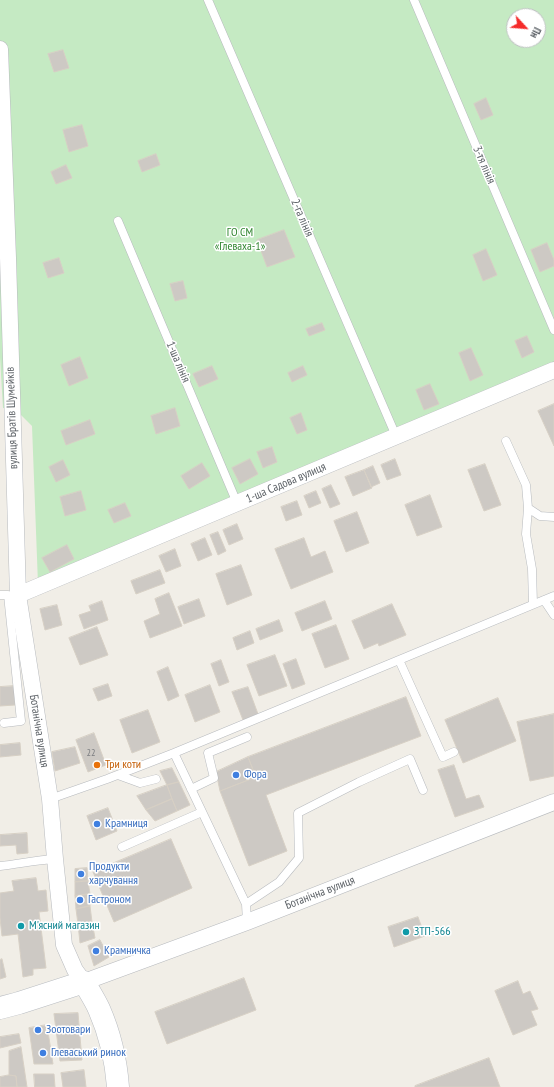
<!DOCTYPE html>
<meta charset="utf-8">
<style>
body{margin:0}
#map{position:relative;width:554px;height:1087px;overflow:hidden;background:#f1eee7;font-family:"PT Sans Narrow",sans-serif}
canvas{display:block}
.north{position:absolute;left:506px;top:8px;width:40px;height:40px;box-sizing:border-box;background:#fff;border:1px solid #bfc1c3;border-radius:50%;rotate:116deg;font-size:11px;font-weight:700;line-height:16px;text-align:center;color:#5e6368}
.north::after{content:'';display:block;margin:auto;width:14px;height:18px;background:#f52b2a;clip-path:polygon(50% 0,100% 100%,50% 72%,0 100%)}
</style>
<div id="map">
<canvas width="554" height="1087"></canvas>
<div class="north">Пн</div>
</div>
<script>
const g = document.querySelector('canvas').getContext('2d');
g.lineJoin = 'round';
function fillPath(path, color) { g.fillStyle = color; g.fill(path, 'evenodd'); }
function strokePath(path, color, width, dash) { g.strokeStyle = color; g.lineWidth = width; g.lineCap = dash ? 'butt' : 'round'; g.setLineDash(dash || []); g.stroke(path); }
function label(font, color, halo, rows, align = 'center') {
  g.font = font + ' "PT Sans Narrow",sans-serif'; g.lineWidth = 3; g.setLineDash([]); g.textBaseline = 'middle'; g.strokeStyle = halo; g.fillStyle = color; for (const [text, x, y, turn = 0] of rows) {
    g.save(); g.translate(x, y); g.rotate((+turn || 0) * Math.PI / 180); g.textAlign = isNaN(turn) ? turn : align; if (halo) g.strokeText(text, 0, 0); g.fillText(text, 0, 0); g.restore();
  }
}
fillPath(new Path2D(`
 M0 0H554V368L38 584 32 426 15 409 3 408 0 357ZM514 16H538V40H514Z`), '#c5eac3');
const building = new Path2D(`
 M63 50 69 68 54 72 48 54Z
 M486 98 493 115 481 120 474 104Z
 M82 125 88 146 69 152 63 130Z
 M156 154 160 165 142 172 138 161Z
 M66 165 72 178 56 184 51 172Z
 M284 230 295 257 267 267 257 240Z
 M547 243 554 260V266L540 272 531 250Z
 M486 249 497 275 483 281 473 255Z
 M59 258 64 273 48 278 43 263Z
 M183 281 187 298 175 301 170 284Z
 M322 323 325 330 309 336 306 329Z
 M527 336 534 352 522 358 515 341Z
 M471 348 483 375 470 381 459 353Z
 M80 357 88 378 69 386 61 365Z
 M212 366 218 379 199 387 193 374Z
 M303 366 307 375 292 382 288 373Z
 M430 384 439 404 424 410 416 390Z
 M554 404V446L538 411Z
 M175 408 180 426 156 434 151 416Z
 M301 413 307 430 297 434 290 418Z
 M90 420 95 434 66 445 61 431Z
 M272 447 277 462 263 468 257 452Z
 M250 459 258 474 240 484 232 468Z
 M395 459 401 475 387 480 381 465Z
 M63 460 70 475 56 482 49 467Z
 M202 463 210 476 189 489 181 476Z
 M485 464 501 505 484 511 468 470Z
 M373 466 380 483 371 487 364 470Z
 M364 470 372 488 353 496 345 477Z
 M331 485 340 504 330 508 322 489Z
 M81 491 86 510 65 516 60 497Z
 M316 491 321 503 309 508 304 496Z
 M430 495 442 527 417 536 405 505Z
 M297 501 302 515 286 521 281 507Z
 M125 503 131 516 114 523 108 510Z
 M357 512 369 543 346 552 334 521Z
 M237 524 243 539 229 545 223 530Z
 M218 532 226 551 218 555 210 535Z
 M205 538 212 555 198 561 191 544Z
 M304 538 311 557 325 551 333 572 291 589 275 549Z
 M67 545 74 559 50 572 42 558Z
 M175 549 181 566 166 572 159 556Z
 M241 565 252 595 227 605 216 574Z
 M160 570 165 583 136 594 131 581Z
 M169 593 182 626 150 638 144 621 160 614 155 599Z
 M199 599 205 616 184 624 178 607Z
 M102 601 108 620 84 629 79 615 91 611 89 606Z
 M325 601 332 619 302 631 295 613Z
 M392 604 406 635 379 646 378 643 364 649 352 621Z
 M57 605 62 625 45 630 40 609Z
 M279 620 283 631 260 640 256 629Z
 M336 625 349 659 325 668 312 634Z
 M97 627 108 655 80 665 69 638Z
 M250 631 254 643 237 650 233 638Z
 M275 655 287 686 259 696 247 665Z
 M296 659 305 684 292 689 283 664Z
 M221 660 229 682 219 686 211 664Z
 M168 667 179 696 168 701 157 672Z
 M108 684 112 696 98 701 93 689Z
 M210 685 220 712 195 722 185 695Z
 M14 686 15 705 0 706V687Z
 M248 687 258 714 243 720 232 692Z
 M406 697 421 736 266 795 287 851 249 866 220 791 256 777 248 757Z
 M498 698 516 741 463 763 445 720Z
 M148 710 160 742 132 753 120 720Z
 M554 714V776L530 781 517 722Z
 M94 733 106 765 88 772 76 740Z
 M20 743 21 755 0 757V745Z
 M75 747 80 763 55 771 52 752Z
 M248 757 256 777 220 791 216 772Z
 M454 765 466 799 479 795 484 807 455 817 438 770Z
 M172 768 179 782 167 785 160 771Z
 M179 782 190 805 177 811 172 799 167 785Z
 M167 785 172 799 146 810 137 796Z
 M172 799 177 811 155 821 146 810Z
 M108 808 117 831 96 840 87 816Z
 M27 833 28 853 17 854 16 845 0 846V835Z
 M171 839 192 888 114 922 93 872Z
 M87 868 88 881 75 882V869Z
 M36 878 38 891 46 890 48 911 39 912 46 968 33 969V975L23 977 18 934 2 936 0 918V893L14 891 12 881Z
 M88 881 90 894 75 896V882Z
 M90 894V906L76 909 75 896Z
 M90 906 92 922 78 924 76 909Z
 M418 917 425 936 394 947 388 927Z
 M92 922 95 938 80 943 78 924Z
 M100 940 109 957 94 966 88 946Z
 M2 959 6 977 0 979V960Z
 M244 978 256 1010 167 1044 155 1012Z
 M518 981 523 994 530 991 538 1009 531 1011 537 1025 513 1035 495 991Z
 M78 1013 82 1060 60 1061 54 1014Z
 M47 1025 53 1064H34L29 1028Z
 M19 1034 21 1043 0 1048V1037Z
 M21 1047 27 1087H17L16 1076 9 1075V1051Z
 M489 1058 500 1087H415V1086Z
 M84 1070 86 1087H63L61 1073Z
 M34 1074H54L55 1087H35Z
 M9 1075 16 1076 17 1087H0V1077Z`);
fillPath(building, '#cdc9c4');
strokePath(building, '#d7d0c5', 1);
const lane = new Path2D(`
 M208 0 396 436
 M414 0 554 330
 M118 221 237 503
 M506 441 526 485 528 508 540 516 554 517
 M528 508 526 534 532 569 533 604
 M0 595H8L21 721 4 723
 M544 600 554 615
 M399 660 443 757 454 752
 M174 753 554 596
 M118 775 140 783 156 779
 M191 789 214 778 208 753 247 737
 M50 799 107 779 174 753 246 904 247 922
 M122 847 202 812
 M0 866C19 864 36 860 55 859
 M246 904 279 882 299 858 298 813 359 782 410 759 423 790`);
const street = new Path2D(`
 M0 49 8 258 18 595 50 799 55 859 64 945 75 970 84 982 247 922 554 802
 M18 595 554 370`);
const secondary = new Path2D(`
 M0 1008 19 1003 84 982C89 991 95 1000 99 1009 110 1034 116 1060 118 1087`);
strokePath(lane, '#b7babe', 9);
strokePath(street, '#b7babe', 17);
strokePath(secondary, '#b8bcc1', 23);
strokePath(lane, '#fff', 8);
strokePath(street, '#fff', 16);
strokePath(secondary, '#fff', 22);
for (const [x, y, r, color] of [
 [97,765,4,"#e8710a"],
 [236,775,4,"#3f7fe0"],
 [97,824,4,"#3f7fe0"],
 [81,874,4,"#3f7fe0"],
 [80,900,4,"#3f7fe0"],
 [21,926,4,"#0f9aa8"],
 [406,932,4,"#0f9aa8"],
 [96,951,4,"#3f7fe0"],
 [38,1030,4,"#3f7fe0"],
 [43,1053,4,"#3f7fe0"]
]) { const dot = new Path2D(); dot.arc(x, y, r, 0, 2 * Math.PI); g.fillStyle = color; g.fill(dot); strokePath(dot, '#fff', 1.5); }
label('10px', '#7a7c7f', null, [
 ["22",91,753]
]);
label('12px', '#5e6368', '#fff', [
 ["3-тя лінія",484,165,67],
 ["2-га лінія",302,218,67],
 ["1-ша лінія",178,362,67],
 ["вулиця Братів Шумейків",12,418,-92],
 ["1-ша Садова вулиця",286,483,-23],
 ["Ботанічна вулиця",39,731,81],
 ["Ботанічна вулиця",320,893,-21]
]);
label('12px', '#318630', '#fff', [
 ["ГО СМ",240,233],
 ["«Глеваха-1»",240,247]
]);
label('12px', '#c56008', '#fff', [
 ["Три коти",105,765]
], 'left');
label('12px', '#366cbe', '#fff', [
 ["Фора",244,775],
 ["Крамниця",105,824],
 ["Продукти",89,867],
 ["харчування",89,881],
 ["Гастроном",88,900],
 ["Крамничка",104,951],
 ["Зоотовари",46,1030],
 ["Глеваський ринок",51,1053]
], 'left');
label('12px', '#0d838f', '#fff', [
 ["М'ясний магазин",29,926],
 ["ЗТП-566",414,932]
], 'left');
</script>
